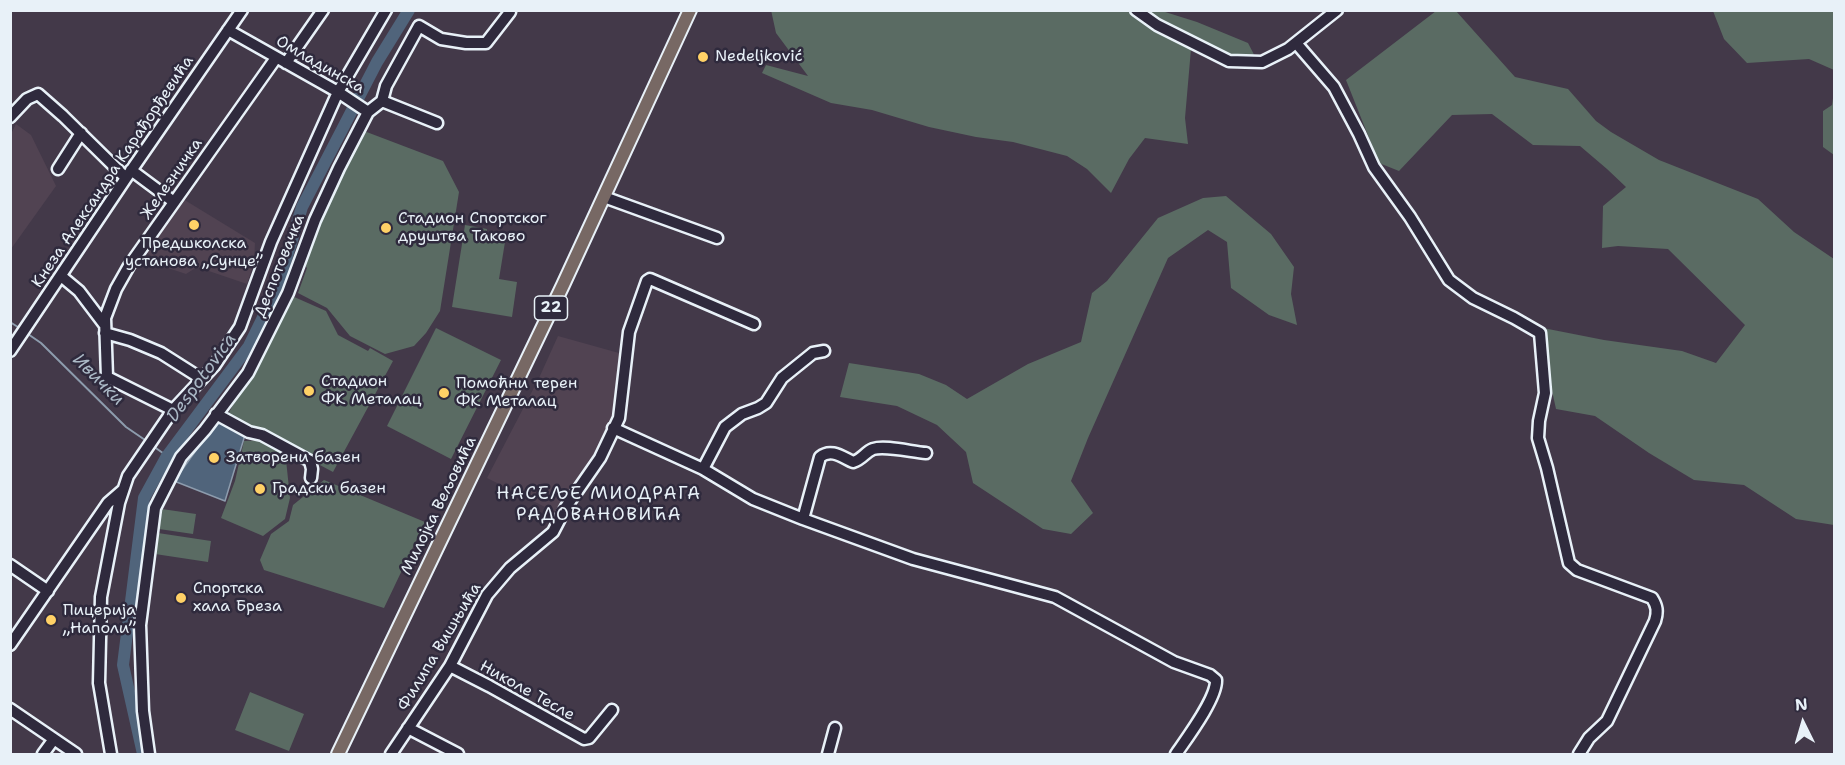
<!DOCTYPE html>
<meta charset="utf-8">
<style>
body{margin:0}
#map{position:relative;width:1845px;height:765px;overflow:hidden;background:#433949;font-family:"Shantell Sans",sans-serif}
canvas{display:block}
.frame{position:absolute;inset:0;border:12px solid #e8f1f8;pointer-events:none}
.north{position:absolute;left:1773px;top:693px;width:60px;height:60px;-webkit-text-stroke:4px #2f2a3d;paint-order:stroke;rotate:355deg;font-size:16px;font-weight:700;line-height:24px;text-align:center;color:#e8f1f8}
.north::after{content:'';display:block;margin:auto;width:21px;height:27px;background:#e8f1f8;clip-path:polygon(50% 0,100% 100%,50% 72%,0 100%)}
</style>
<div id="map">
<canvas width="1845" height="765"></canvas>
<div class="frame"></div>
<div class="north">N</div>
</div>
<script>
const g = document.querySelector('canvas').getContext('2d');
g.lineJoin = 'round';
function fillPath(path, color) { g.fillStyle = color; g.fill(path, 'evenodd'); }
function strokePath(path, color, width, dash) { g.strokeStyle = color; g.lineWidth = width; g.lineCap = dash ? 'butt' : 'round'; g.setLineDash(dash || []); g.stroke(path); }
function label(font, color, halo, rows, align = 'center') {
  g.font = font + ' "Shantell Sans",sans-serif'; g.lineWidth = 5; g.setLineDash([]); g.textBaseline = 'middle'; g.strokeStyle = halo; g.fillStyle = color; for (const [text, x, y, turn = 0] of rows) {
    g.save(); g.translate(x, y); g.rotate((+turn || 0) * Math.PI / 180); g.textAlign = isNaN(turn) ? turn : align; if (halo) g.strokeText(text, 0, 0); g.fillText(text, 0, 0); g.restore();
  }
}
fillPath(new Path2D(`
 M16 124 31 135 56 186 11 249V134Z
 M183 199 255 243 254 262 247 284 197 267 186 274 165 267 145 251Z
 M558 336 619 353V414L578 492 555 512 487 478 539 378Z`), '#514352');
fillPath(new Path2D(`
 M771 10 1162 11 1197 22 1248 43 1261 68 1223 61 1191 49 1185 118 1188 144 1145 138 1129 159 1111 193 1087 169 1067 156 1013 142 976 137 929 127 872 110 831 103 762 73 766 65 808 76 776 33Z
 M1436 11H1456L1515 77 1568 89 1596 121 1611 132 1659 160 1758 199 1794 232 1834 259V525L1796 519 1744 485 1694 480 1649 453 1595 416 1556 409 1538 327 1604 340 1682 351 1716 363 1745 325 1668 249 1618 246 1602 248 1603 206 1626 187 1607 169 1580 146 1533 145 1492 114 1452 115 1399 171 1379 163 1346 80Z
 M1713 11H1834V70L1809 59 1747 63 1724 39Z
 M1834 91V155L1823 147V111L1832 105Z
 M364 131 443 161 459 192 440 311 426 333 414 346 385 354 350 336 327 308 298 293 307 268 304 264 351 150Z
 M1226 196 1271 234 1294 267 1291 294 1297 325 1269 315 1231 288 1227 242 1208 230 1168 258 1088 438 1071 481 1093 513 1071 534 1043 529 973 483 966 452 937 425 897 406 840 397 849 363 919 374 946 385 967 399 1028 364 1081 342 1092 293 1107 281 1158 218 1203 198Z
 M465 225 487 229 486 239 505 242 499 279 517 282 512 317 452 307Z
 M292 296 326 311 338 335 368 351 370 348 393 361 333 472 254 430 226 418Z
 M436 328 501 360 451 459 387 426Z
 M267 440 285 450 290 498 285 519 263 536 221 518 235 481 244 441Z
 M324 480 425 522 384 608 264 570 260 560 271 534 289 521 293 505Z
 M162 509 196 514 193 534 159 529Z
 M158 533 211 541 208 562 155 554Z
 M250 692 304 714 289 751 235 730Z`), '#5a6b63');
const water = new Path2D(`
 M218 420 245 435 225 501 174 481Z`);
fillPath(water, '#50647b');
strokePath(water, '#8d9cad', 1.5);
strokePath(new Path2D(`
 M10 322 21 329
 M25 332 41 343 126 427 148 442
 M153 446 167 456`), '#8d9cad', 2);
strokePath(new Path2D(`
 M143 754 123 665 144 498 167 456 249 346 277 289 302 207 377 62 409 10`), '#50647b', 12);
const minor = new Path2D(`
 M1136 10 1157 25 1229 61 1262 62 1288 49 1337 10
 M228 30 338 92 368 112
 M1296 43 1334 87 1359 134 1374 167 1410 217 1449 280 1473 298 1514 318 1540 333 1545 393 1539 421 1538 438 1547 468 1569 563 1577 570 1652 598C1657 606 1658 611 1655 621L1607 721 1589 738 1579 754
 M286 63 323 10
 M382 101 437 123
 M10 117 27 99 38 94 63 116 126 178
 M58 169 81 133
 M131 170 174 202
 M604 197 717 238
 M61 276 79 291 104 324
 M105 333 130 340 161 353 202 379
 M10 351 126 178 242 10
 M173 410 107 377 105 318 116 289 129 266 276 58
 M216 414 249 432 262 435 310 461 312 469 311 478
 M613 428 703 469 753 499 803 519 913 559 1055 597 1174 662 1210 675 1216 680C1217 698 1187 738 1176 754
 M703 469 725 427 742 414 758 408 766 403 782 378 813 353 824 351
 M803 519 820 457C831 448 842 457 853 462 863 459 865 452 873 449 885 445 912 452 926 453
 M10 565 48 591
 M10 645 108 503 123 490
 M450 666 489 686 584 739 589 738 612 710
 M10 709 76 754
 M408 728 458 754
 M43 754 54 739
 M111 754 99 683 101 597 119 503 128 476 173 410 214 366 240 327 271 242 338 92 386 10
 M149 754 143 711 140 625 155 508 181 457 205 430 248 373 288 293 315 220 339 168 368 112 382 101 386 86 419 26 441 39 466 43H486L510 12
 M391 754 450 666 487 595 510 568 553 532 566 507 600 458 619 418 629 332 647 281 650 279 754 324
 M828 754 835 728`);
const major = new Path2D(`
 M338 754 563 285 690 10`);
strokePath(minor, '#e8f1f8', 15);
strokePath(major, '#e8f1f8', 16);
strokePath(minor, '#2f2a3d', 10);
strokePath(major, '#776864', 12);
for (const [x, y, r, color] of [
 [703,57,6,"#ffd166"],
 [194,225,6,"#ffd166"],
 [386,228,6,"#ffd166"],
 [309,391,6,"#ffd166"],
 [444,393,6,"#ffd166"],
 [214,458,6,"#ffd166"],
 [260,489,6,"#ffd166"],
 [181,598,6,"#ffd166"],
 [51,620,6,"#ffd166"]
]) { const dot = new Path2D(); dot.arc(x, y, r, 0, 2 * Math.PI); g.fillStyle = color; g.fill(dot); strokePath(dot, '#2f2a3d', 2); }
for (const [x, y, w] of [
 [551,308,33]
]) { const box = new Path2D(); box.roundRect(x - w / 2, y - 12, w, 24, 4.5); g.fillStyle = '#2f2a3d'; g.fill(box); strokePath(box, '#e8f1f8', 1.5); }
label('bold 15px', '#e8f1f8', null, [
 ["22",551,308]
]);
label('16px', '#e8f1f8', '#2f2a3d', [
 ["Nedeljković",715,57],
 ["Стадион Спортског",398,219],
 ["друштва Таково",398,237],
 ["Предшколска",194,244,"center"],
 ["установа „Сунце”",194,262,"center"],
 ["Стадион",321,382],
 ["ФК Металац",321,400],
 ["Помоћни терен",456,384],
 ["ФК Металац",456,402],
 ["Затворени базен",226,458],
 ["Градски базен",272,489],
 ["Спортска",193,589],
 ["хала Бреза",193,607],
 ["Пицерија",63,611],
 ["„Наполи”",63,629]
], 'left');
label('16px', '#e8f1f8', '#2f2a3d', [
 ["Омладинска",320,65,30],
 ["Кнеза Александра Карађорђевића",113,172,-56],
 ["Железничка",172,179,-55],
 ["Деспотовачка",280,266,-68],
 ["Милојка Вељовића",439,506,-64],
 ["Филипа Вишњића",440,647,-59],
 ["Николе Тесле",527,691,29]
]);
label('italic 18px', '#abb9c6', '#2f2a3d', [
 ["Despotovica",202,378,-54],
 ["Ивички",98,380,45]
]);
g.letterSpacing = '1.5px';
label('18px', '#e8f1f8', '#2f2a3d', [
 ["НАСЕЉЕ МИОДРАГА",599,494],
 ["РАДОВАНОВИЋА",599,515]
]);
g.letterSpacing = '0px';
</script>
